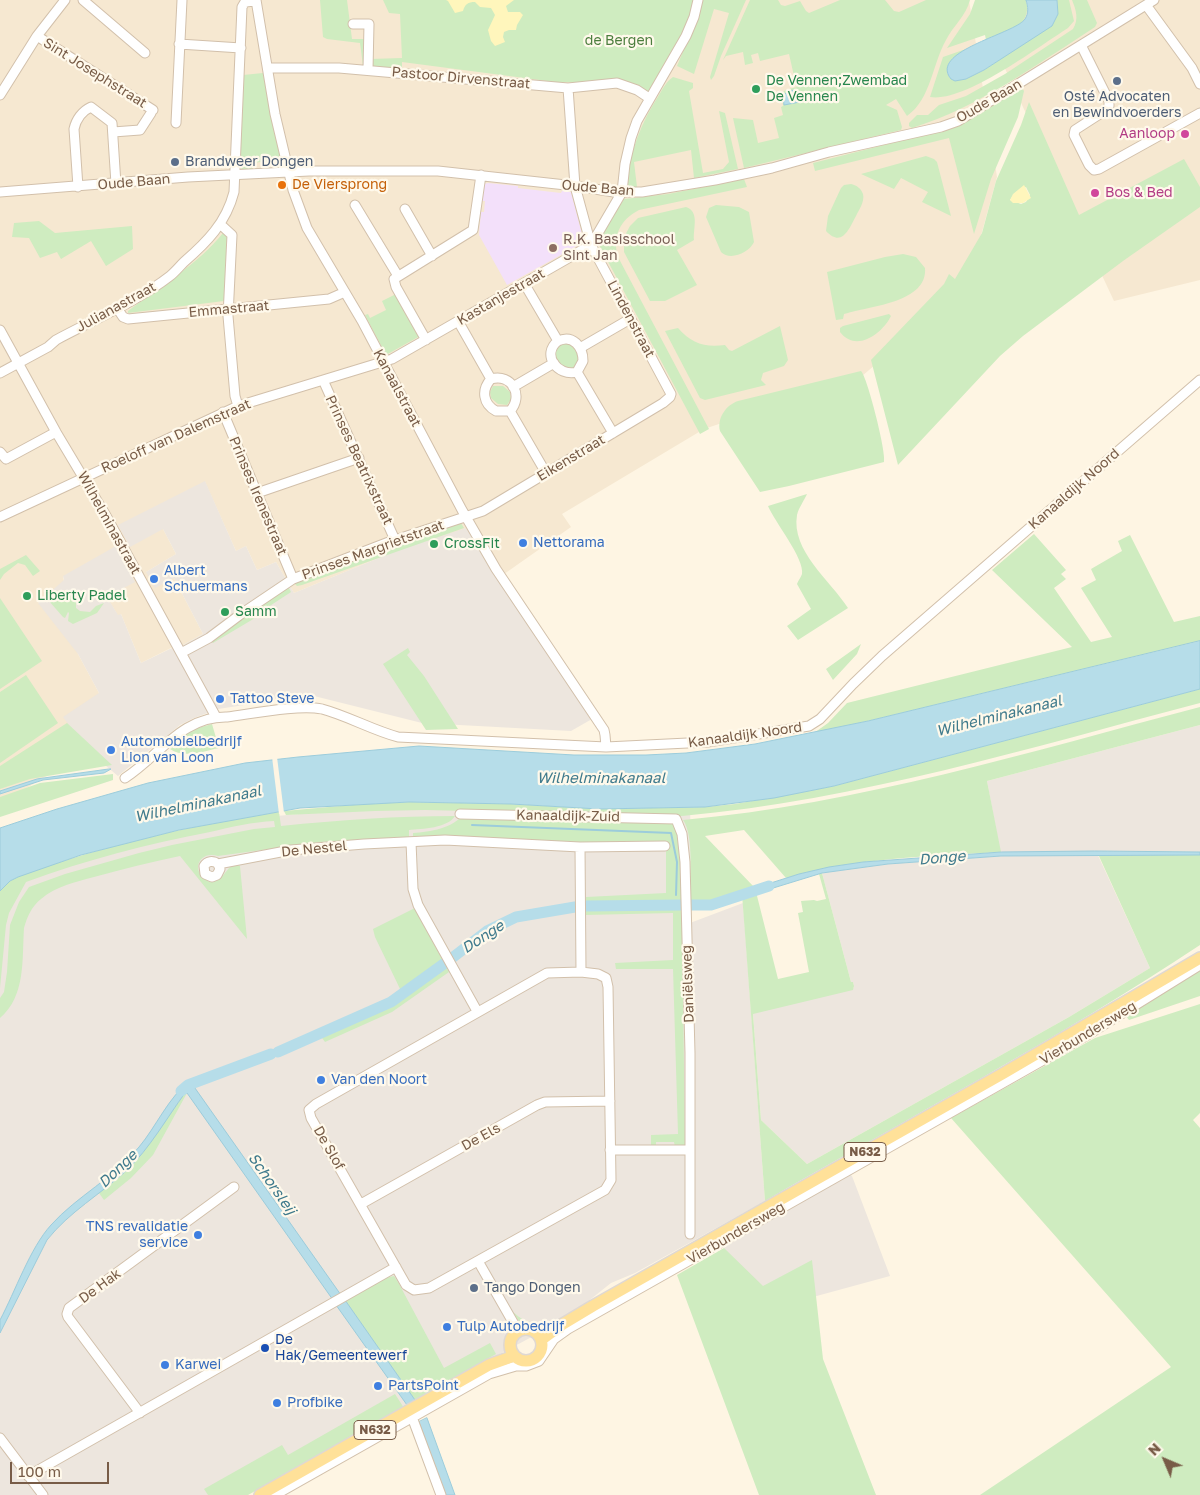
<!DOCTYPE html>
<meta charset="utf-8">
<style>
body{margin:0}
#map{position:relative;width:1200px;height:1495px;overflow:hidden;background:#fef5e3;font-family:"Golos Text",sans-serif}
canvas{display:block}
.north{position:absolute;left:1140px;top:1435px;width:50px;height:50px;-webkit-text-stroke:4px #fff9eb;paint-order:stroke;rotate:315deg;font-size:14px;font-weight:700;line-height:20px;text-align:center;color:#785c47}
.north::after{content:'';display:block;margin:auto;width:18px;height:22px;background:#785c47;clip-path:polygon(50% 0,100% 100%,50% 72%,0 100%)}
.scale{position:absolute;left:10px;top:1462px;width:99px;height:22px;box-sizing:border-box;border:2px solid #785c47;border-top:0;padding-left:6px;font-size:15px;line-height:18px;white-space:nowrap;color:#785c47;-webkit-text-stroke:4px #fff9eb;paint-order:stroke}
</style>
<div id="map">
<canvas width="1200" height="1495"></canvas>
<div class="north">N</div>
<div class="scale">100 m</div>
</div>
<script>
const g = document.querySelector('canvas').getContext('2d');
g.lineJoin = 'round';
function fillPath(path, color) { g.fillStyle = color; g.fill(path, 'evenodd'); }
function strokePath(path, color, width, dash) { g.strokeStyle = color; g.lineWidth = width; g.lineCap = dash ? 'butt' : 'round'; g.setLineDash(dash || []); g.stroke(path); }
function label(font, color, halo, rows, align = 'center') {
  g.font = font + ' "Golos Text",sans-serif'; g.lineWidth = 4.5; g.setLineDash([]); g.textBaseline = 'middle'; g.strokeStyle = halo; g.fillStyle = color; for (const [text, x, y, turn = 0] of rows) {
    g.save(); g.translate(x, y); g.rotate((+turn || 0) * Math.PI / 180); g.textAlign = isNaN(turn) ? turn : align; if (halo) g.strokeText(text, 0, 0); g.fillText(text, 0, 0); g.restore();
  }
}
fillPath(new Path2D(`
 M0 0H969L997 177 967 287 862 376 704 429 562 514 571 527 497 579 398 550 294 593 276 562 257 570 246 546 236 551 205 482 163 529 176 554 146 572 174 578 203 634 183 645 173 647 141 663 121 614 118 616 107 597 63 576 78 654 99 693 88 751 0 804Z
 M1032 0H1200V280L1114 301 1000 58Z`), '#f6e8d1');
fillPath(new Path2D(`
 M205 481 236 551 246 546 257 570 276 562 294 593 398 550 466 528 506 593 592 719 571 731 422 723 310 695 218 709 194 718 180 725 118 776 88 751 63 717 99 693 78 654 38 603 64 580 63 576 116 546 135 582 107 597 118 615 121 614 141 663 174 647 183 645 203 634 174 578 155 588 146 572 176 554 163 529 130 547 118 525Z
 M1200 725V852L1096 851 1150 968 1069 1017 807 1164 761 1120 753 1013 853 989 854 986 853 982H851L822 873 888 864 1001 856 987 781Z
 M381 807 690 810 691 841 690 923 743 903 765 1201 635 1273 611 1283 567 1318 237 1495H0V932L19 880 152 840 276 816Z
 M845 1170 852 1176 890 1276 813 1297 761 1291 738 1279 720 1240Z`), '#ede6de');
fillPath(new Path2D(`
 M488 183 518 186V188L561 193 562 191 571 192 584 242 507 285 479 235 481 212H484L485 201H482L484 184Z`), '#f3e0fa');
fillPath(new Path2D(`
 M320 0H347L352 39H368L370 59 402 58 400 14 389 13 383 0H693C688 34 666 66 648 95L631 83 555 82 402 62V69L363 66 360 43 327 39 323 37Z
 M702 0H746L721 56 714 76 711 80 710 77 729 13 714 9 694 74 677 66 692 30Z
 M750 0H778L781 5 785 6 800 1 806 11 809 13 840 0H885L894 11 899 12 926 0H970C966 16 953 26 946 40 932 65 931 99 907 116L896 99 886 105 897 110 902 127 901 130 744 168 733 118 753 120 758 143 779 138 774 118 783 115 781 107 783 106 782 94 785 90 797 87 796 85 792 86 790 77 794 76 789 54 760 61 758 53 751 55 753 63 745 65 743 52 726 56 723 60Z
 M975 0H1026C1033 27 1006 32 986 40L985 35 947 48 970 14Z
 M1057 0H1069L1074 21 1068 28C1038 47 964 103 930 97L943 57 966 49C956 56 939 68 952 80L966 79 984 70 1051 26 1058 14Z
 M1072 0H1087L1097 23 1095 27C1036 65 979 107 912 128L909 126V123L917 115H928L939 105 966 96 1005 74 1073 29C1079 19 1076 10 1072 0Z
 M263 73 281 159 253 163V169L243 170 240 167V159L243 75Z
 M673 77 693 83V88L689 91 703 173 723 169 729 162 719 111 725 113 738 169 694 178 691 150 634 162 637 187H630L627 184C630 151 641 123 659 95 663 88 667 81 673 77Z
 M1022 88 1024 91 1018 117 991 179 974 234 949 138 815 171 813 163 935 132 971 118Z
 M1029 102 1079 215 1184 159 1200 187V207L1123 261 1023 336 1000 356 898 465 871 360 944 284 949 274 955 279 982 233 996 181 1021 125ZM1026 187 1030 195 1026 202 1021 204 1010 200 1015 193Z
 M926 156 934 159 937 162 951 216 922 202 928 192 901 178 894 189 861 174Z
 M744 179 747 187 639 210C620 220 612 236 618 257L709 429 700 434 597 241 624 199 668 194Z
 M851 184C856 185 861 188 863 194 865 201 859 210 856 216 849 229 842 248 826 231L828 216 841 188 844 185Z
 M716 205 739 207 749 212 754 242C749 253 730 261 721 252L706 217 709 208Z
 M686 207C700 212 693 228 694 240L677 250 697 285 665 301H650L624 252V237L630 226 638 218Z
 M39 221 55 233 132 226 133 249 106 266 91 241 61 259 57 252 40 258 29 238 12 237 14 223Z
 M223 233 227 236 224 301 128 313V311C160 287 198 264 223 233Z
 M903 254 916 257 925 268C928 302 871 306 848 313L844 314 843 319 836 320 827 272 885 257Z
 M396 294 420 336 386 355 365 315 368 314 370 318 386 310 382 301Z
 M889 314 891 316C882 334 856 353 840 332V328L843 326Z
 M780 326 788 360 784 366 763 373 761 380 766 385 705 400 700 398 665 331 678 328C691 343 705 348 725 345L729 350 732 351Z
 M562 342 575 346 581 359 577 367 569 371 556 362 554 348Z
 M861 371C867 376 887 454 884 462L789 486 760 492 720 431C717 418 726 405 738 401Z
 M495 386H503L510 392 511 399 507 405 498 404 491 398 490 392 493 386Z
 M807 494C804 501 799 507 797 515 791 551 830 580 848 608L798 640 787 626 811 609 797 584C798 581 801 577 802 574 805 559 774 521 768 506Z
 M461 523 464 528 302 585 297 586 293 582 304 577Z
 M1034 534 1066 570 1061 574 1066 579 1054 588 1091 642 1112 637 1081 588 1096 580 1091 569 1122 551 1118 541 1130 535 1174 622 1200 616V641L868 721 814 733 828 723 847 703 1072 647 992 570Z
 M26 555 40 571 33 576 25 565 18 563 4 574 0 580V569Z
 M288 586 291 592 288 594 262 611H259L256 607Z
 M65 591 69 594 72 593 76 602V608L80 611 90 612 96 606 104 603 97 613 73 624 68 621 69 613 68 612 65 618 63 617 49 601Z
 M0 598 42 661 0 689Z
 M251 612 255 618 213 643 211 640Z
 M861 644 857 654 833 680 826 669Z
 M408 648 410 652 407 655 424 676 458 729 426 730 383 664Z
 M26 675 58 723 0 763V692Z
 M1200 689V703C1029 748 859 800 682 816L425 810 375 811 286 815 284 811 363 804 409 802 511 804 599 809 705 807 735 804 834 786Z
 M1200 707V725L987 781 1001 852C929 856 855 858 786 878L744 830 705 836 755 888 778 979 809 972 798 913 803 912 801 901 814 900 817 901 826 899 819 874 822 873 851 982H853L854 986 853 990 753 1014 761 1120 807 1164 1069 1017 1150 968 1098 854 1200 855V945C1060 1038 910 1117 765 1201L742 894 707 905H690C689 884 695 836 683 820 859 804 1029 752 1200 707Z
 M67 723 112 765 30 779 0 789V766Z
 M212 724 219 748C204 751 184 759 170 749L172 748 169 745 187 731Z
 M113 774V780L0 817V797L40 783Z
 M279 812 281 826C339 820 397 816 455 816 448 828 422 829 409 830V837L320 842 218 856C197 850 190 874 210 882 224 881 224 870 234 864L240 866 247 939 180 856C151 862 123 869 94 877 76 882 56 886 41 899 32 906 27 917 24 928 22 959 26 996 0 1018V998L4 992 7 972 10 925 19 902 29 887 65 874 139 853 172 845 254 829 275 827 274 821C253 822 231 827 210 832 147 844 86 860 26 882L9 913 6 925 0 988V891C13 873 41 868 60 862 132 839 205 823 279 812Z
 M464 814 675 821 681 835 685 1145 675 1147 674 1142H656V1147L651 1145V1135L678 1134 673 969H616L615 963 673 960V913L585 915 586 897 666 893V842H575L451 836 413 837V833C430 832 453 828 464 814Z
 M415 908 449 972 392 1012 325 1042 320 1035 382 1007 402 993 375 937 373 929Z
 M1200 969V996L1129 1020 1126 1016Z
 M1200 1004V1113L1193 1120 1200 1128V1495H980L1171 1367 951 1118 1095 1038Z
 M185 1093H187L153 1155 131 1178 104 1200 99 1193 128 1169 144 1151Z
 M724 1248 763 1286 812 1260 823 1359 876 1495H759L677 1275Z
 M394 1276 398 1282 444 1368 490 1343 496 1354 415 1400 345 1300 385 1278Z
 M513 1312C522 1320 529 1324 542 1322L546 1326C530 1333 521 1326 513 1312Z
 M395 1394 404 1408 248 1495H208L204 1489 282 1445 288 1455Z`), '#cfecc0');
fillPath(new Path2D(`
 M446 0H514L506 6 508 12H520L523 15 517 25 516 30H509L504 32 503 37 505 42 495 46 491 41 488 30 495 15 491 8 480 7 475 2C468 2 465 4 463 11L455 13 448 1Z
 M1024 185 1031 198 1023 203H1013L1010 200 1013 194Z`), '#fff6bc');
const water = new Path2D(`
 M1026 0H1057L1058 14 1052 26 984 70 966 79 955 81 951 79C928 51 1015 34 1025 19 1029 13 1028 7 1026 0Z
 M796 90 800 102 784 105 783 96 787 92Z
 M1200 641V689L834 786 774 798 705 807 599 809 511 804 409 802 300 808 179 830 81 855 18 877 10 881 0 891V828L57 809 148 783 245 763 298 757 419 746 574 755H646L686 753 755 744 868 721Z
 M109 769H111L104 773 43 780 0 794V791L37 779Z
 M1095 851 1200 852V855L1001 856 888 864 822 873 757 893 755 888 799 874 829 867 863 862 1001 852Z
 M190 1081 341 1295 333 1300 187 1093H185C166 1119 150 1148 127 1170 101 1194 69 1212 47 1240L0 1333V1320C15 1292 30 1248 51 1225 77 1196 114 1178 139 1147 156 1127 169 1096 190 1081Z
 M345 1300 415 1400 407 1405 336 1305Z
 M427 1418 455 1495H445L419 1422Z`);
fillPath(water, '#b6dde9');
strokePath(water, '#9cccdb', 1);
fillPath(new Path2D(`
 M272 757H277L284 813 279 814Z`), '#fef5e3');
strokePath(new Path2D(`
 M472 825 671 833 677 862 676 895`), '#9cccdb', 2);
strokePath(new Path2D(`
 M690 905H711L769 886
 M585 906 681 905
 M452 958 487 931 516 917 575 907
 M278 1052 391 1002 445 963
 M181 1091 188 1085 271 1054`), '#b6dde9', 11);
const minor = new Path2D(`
 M83 0 145 53
 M256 0 275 114 293 190 307 228 362 321 462 510 496 569 604 730 605 735 606 747
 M1146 5 1192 68 1200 84
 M353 24H369L368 70
 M37 36 153 110
 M179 44 241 48
 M1081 45 1109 101V106L1106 110 1075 130 1074 135 1089 165 1094 170 1099 169 1200 113
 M268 68H339L568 88 617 83 637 90 649 98
 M0 95 37 36 65 0
 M176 123 182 0
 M113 132 140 130 151 113
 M78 187 74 129C76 120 82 111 91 107L112 123 116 184
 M0 192 188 177 309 171H438L575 186 614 192H642L715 180 772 168 829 152 941 127 958 121 1154 0
 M355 205 398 276
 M405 209 432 256
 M220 224 232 235 228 316 235 396 238 406
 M524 283 558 341C541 354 557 377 577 372L583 361C583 347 573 334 558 341
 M117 308 123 317 128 319 329 299 345 292
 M458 321 491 379C481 390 483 404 496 411H510C524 396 512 373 491 379
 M0 330 56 432 105 514 216 717
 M426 340 396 287 394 279 473 230 481 175
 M580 348 630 319
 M577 372 613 433
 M0 373 48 347 56 340C91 321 138 301 170 276 175 272 179 267 184 262 207 242 226 223 234 192L242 7 245 2 256 1
 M323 380 395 540
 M513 387 554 363
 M510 411 546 473
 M223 412 293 579
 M0 452 6 459 56 432
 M257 493 359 458
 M0 517 238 406 392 359 591 245 622 192 625 164 631 138 637 121 686 36 694 17 698 0
 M181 653 209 638 241 614 293 579 389 542 483 511 663 403 670 397 671 394 591 245 575 186 568 88
 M125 778C159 756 182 716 227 717 251 714 299 704 322 709 348 716 372 730 398 737L606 747 708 742 809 726 820 719 853 684 882 656 1200 380
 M460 814 676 819 682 834 685 862 690 1053V1234
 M411 842 413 889 418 905 477 1011
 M580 847 581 972 547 973 316 1104 309 1110 311 1118 406 1285 414 1290 429 1288 605 1190 611 1180 608 987 606 978 598 974 581 972
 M218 864C213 860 207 861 204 866L205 874 212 877 217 875 220 869 218 864 291 850 364 844 445 840 580 847 665 846
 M610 1150H689
 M361 1204 537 1105 545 1102 610 1101
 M478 1261 518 1331
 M140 1413 68 1317 67 1314 69 1308 234 1187
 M412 1417 441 1495
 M0 1438 43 1495
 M28 1476 396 1267
 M275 1495 489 1374 516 1366H526L539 1361 554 1339 568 1329 1084 1037 1200 965`);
const major = new Path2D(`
 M510 1345a16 16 0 1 1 32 0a16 16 0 1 1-32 0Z
 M541 1340 563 1324 593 1306 1004 1073 1200 958
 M260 1495 489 1365 514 1356`);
strokePath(minor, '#d2c0ab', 11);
strokePath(major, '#dfd8d3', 14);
strokePath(minor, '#fff', 9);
strokePath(major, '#ffe199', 11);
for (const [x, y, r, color] of [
 [1117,81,5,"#5c6f8a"],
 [756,89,5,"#2e9e5b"],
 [1185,134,5,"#d1479c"],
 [175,162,5,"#5c6f8a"],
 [282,185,5,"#e8710a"],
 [1095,193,5,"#d1479c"],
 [553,248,5,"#8d6e63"],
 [523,543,5,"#3f7fe0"],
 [434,544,5,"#2e9e5b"],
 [154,579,5,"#3f7fe0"],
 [27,596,5,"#2e9e5b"],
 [225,612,5,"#2e9e5b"],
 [220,699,5,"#3f7fe0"],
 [111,750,5,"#3f7fe0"],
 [321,1080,5,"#3f7fe0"],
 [198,1235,5,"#3f7fe0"],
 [474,1288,5,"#5c6f8a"],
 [447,1327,5,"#3f7fe0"],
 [265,1348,5,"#1a4fb4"],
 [165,1365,5,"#3f7fe0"],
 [378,1386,5,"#3f7fe0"],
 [277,1403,5,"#3f7fe0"]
]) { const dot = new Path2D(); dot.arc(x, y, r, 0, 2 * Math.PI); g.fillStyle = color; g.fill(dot); strokePath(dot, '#fff9eb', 2); }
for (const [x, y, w] of [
 [865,1152,42],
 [375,1430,42]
]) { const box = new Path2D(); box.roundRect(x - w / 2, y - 9.5, w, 19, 4); g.fillStyle = '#fff9eb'; g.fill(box); strokePath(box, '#785c47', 1); }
label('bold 12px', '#785c47', null, [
 ["N632",865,1152],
 ["N632",375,1430]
]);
label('14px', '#4c7e3e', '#fff9eb', [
 ["de Bergen",619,41]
]);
label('14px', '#785c47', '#fff9eb', [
 ["Sint Josephstraat",95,73,32],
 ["Pastoor Dirvenstraat",461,78,5],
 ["Oude Baan",989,101,-30],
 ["Oude Baan",134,182,-5],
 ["Oude Baan",598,188,5],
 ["Kastanjestraat",501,297,-30],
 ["Julianastraat",116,307,-29],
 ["Emmastraat",229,309,-5],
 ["Lindenstraat",631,319,62],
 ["Kanaalstraat",397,388,62],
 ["Roeloff van Dalemstraat",176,436,-24],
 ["Eikenstraat",571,458,-31],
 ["Prinses Beatrixstraat",359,460,65],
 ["Kanaaldijk Noord",1074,489,-41],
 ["Prinses Irenestraat",258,496,67],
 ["Wilhelminastraat",109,523,61],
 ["Prinses Margrietstraat",373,550,-20],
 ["Kanaaldijk Noord",745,735,-8],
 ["Kanaaldijk-Zuid",568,816,1],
 ["De Nestel",314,849,-6],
 ["Daniëlsweg",688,984,-92],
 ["Vierbundersweg",1088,1033,-31],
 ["De Els",481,1137,-29],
 ["De Slof",329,1148,60],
 ["Vierbundersweg",736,1233,-30],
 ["De Hak",100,1286,-36]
]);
label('14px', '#27864d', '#fff9eb', [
 ["De Vennen;Zwembad",766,81],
 ["De Vennen",766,97],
 ["CrossFit",444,544],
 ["Liberty Padel",37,596],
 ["Samm",235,612]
], 'left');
label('14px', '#4e5e75', '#fff9eb', [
 ["Osté Advocaten",1117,97,"center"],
 ["en Bewindvoerders",1117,113,"center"],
 ["Brandweer Dongen",185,162],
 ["Tango Dongen",484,1288]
], 'left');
label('14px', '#b23c85', '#fff9eb', [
 ["Aanloop",1175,134],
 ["Bos & Bed",1105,193,"left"]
], 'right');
label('14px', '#c56008', '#fff9eb', [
 ["De Viersprong",292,185]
], 'left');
label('14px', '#785e54', '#fff9eb', [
 ["R.K. Basisschool",563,240],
 ["Sint Jan",563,256]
], 'left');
label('14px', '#366cbe', '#fff9eb', [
 ["Nettorama",533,543],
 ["Albert",164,571],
 ["Schuermans",164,587],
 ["Tattoo Steve",230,699],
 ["Automobielbedrijf",121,742],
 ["Lion van Loon",121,758],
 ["Van den Noort",331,1080],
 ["TNS revalidatie",188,1227,"right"],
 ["service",188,1243,"right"],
 ["Tulp Autobedrijf",457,1327],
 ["Karwei",175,1365],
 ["PartsPoint",388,1386],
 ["Profbike",287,1403]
], 'left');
label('14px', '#164399', '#fff9eb', [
 ["De",275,1340],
 ["Hak/Gemeentewerf",275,1356]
], 'left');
label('italic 15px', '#3f7a8c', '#fff9eb', [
 ["Wilhelminakanaal",999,716,-14],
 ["Wilhelminakanaal",601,778],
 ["Wilhelminakanaal",198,804,-12],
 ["Donge",942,858,-5],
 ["Donge",483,937,-33],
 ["Donge",118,1169,-44],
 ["Schorsleij",272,1184,55]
]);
</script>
